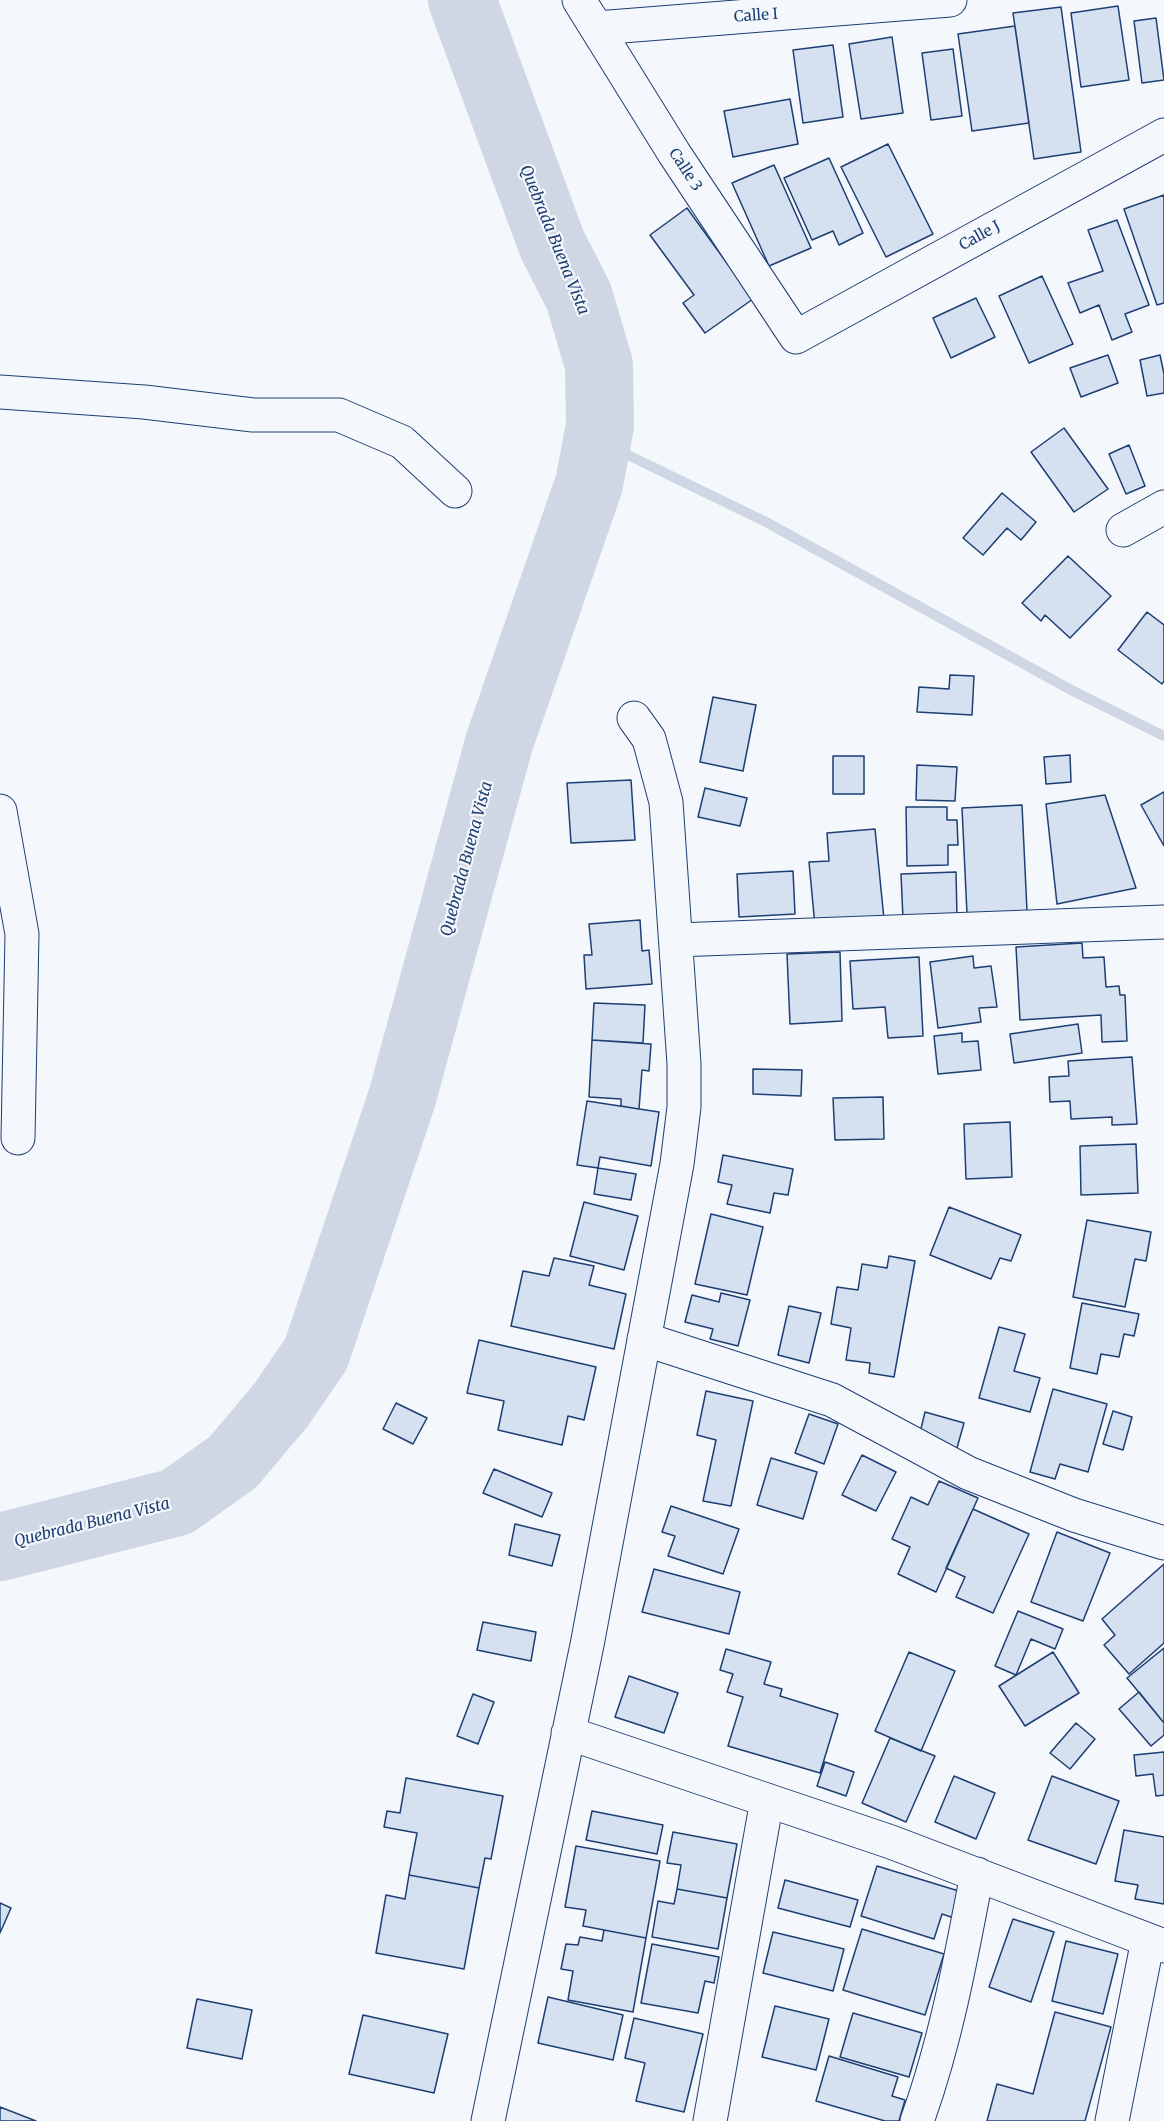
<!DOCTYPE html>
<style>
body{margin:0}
canvas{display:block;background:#f4f7fb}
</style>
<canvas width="1164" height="2121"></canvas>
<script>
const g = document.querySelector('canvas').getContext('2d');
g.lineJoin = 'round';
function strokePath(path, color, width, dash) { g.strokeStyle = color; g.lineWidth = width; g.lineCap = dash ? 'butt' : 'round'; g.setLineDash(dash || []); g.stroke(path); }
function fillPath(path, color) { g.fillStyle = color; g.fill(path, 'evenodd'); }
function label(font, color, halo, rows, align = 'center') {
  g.font = font + ' Merriweather,serif'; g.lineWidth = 4.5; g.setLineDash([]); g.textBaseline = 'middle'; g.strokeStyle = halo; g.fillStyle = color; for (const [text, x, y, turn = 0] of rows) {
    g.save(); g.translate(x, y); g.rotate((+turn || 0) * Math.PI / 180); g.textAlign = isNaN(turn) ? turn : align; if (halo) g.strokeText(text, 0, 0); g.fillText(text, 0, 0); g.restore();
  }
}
strokePath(new Path2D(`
 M597 440 766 522 1073 691 1164 736`), '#cfd7e4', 10);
strokePath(new Path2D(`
 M0 1547 177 1502 233 1462 281 1405 316 1354 402 1098 499 743 589 484 600 426 599 365 579 297 552 244 462 0`), '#cfd7e4', 68);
const building = new Path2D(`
 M1118 6 1129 80 1081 87 1071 13Z
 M1061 7 1081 152 1034 159 1013 13Z
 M1156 18 1164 80 1142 83 1134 21Z
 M1015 26 1029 123 972 131 958 34Z
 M892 37 903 113 861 119 849 44Z
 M833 45 843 117 803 123 793 50Z
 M953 49 962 116 931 120 922 53Z
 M790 99 798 144 733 157 724 111Z
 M888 144 933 234 886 257 841 167Z
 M829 158 863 233 839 245 833 231 812 240 784 178Z
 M774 165 811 248 769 266 732 183Z
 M1164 195V303L1157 305 1124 209Z
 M687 208 753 299 705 333 683 303 694 295 650 235Z
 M1117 220 1149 305 1125 314 1132 332 1112 340 1099 305 1080 313 1068 283 1103 271 1088 230Z
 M1042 276 1073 344 1029 363 999 296Z
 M976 298 995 337 951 358 933 318Z
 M1108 355 1118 383 1081 397 1070 368Z
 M1160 355 1164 374V393L1147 396 1140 360Z
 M1064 428 1108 489 1074 512 1031 452Z
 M1129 445 1145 486 1126 494 1109 454Z
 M1002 493 1036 522 1021 540 1007 528 983 555 963 538Z
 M1068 556 1111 596 1070 638 1045 615 1041 621 1022 603Z
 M1147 612 1164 625V681L1162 684 1118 650Z
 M950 675 974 676 972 715 917 712 919 687 949 689Z
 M713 697 756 705 743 771 700 762Z
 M1070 755 1071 782 1046 784 1044 757Z
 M833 756H864V794H833Z
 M917 765 957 767 955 801 916 800Z
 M631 780 635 840 571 843 567 783Z
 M705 788 747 798 740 826 698 817Z
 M1164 792V846L1141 805Z
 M1105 795 1136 888 1057 904 1046 804Z
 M1022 805 1027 911 967 914 962 808Z
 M906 807H947V820H957L958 845H948V865L907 866Z
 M875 829 884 919 815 926 809 862 829 861 827 833Z
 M793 871 795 914 739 917 737 874Z
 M956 872 957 917 903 919 901 874Z
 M640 920 642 951 649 950 652 984 586 989 584 955H592L589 924Z
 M1082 943 1083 958 1104 957 1106 987 1119 986 1120 995H1125L1127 1041 1102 1042 1101 1015 1020 1020 1016 947Z
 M840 952 842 1021 790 1024 787 954Z
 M973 956 974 968 991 966 997 1007 979 1008 981 1022 938 1028 930 962Z
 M919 957 923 1036 888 1038 885 1007 853 1009 850 961Z
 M594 1003 645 1005 643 1043 592 1040Z
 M1078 1024 1082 1053 1014 1063 1010 1034Z
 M962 1033V1042L978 1041 981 1070 938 1074 934 1036Z
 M592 1040 651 1044 649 1071 642 1070 639 1109 621 1106V1099L589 1097Z
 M1132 1057 1137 1124 1112 1125V1117L1071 1119 1070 1101 1050 1102 1049 1077 1069 1076 1068 1061Z
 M753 1069 802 1070 801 1096 753 1094Z
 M883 1097 884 1139 835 1140 833 1098Z
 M587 1101 659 1112 651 1166 600 1157 598 1168 577 1165Z
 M1010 1122 1012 1177 966 1179 964 1124Z
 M1136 1144 1138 1193 1081 1195 1080 1146Z
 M723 1155 793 1169 788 1195 774 1193 770 1213 727 1204 732 1185 718 1182Z
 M598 1168 636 1174 631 1200 594 1194Z
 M584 1202 638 1216 624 1270 570 1256Z
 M949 1207 1021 1235 1011 1261 1000 1258 991 1279 930 1255Z
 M711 1214 763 1227 747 1295 695 1284Z
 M1087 1220 1151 1232 1146 1261 1135 1259 1125 1307 1073 1297Z
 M889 1256 915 1261 894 1377 869 1373 870 1363 846 1360 851 1328 831 1324 837 1287 858 1290 862 1264 887 1268Z
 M554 1258 594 1266 589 1285 626 1294 614 1349 511 1326 523 1271 549 1276Z
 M721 1293 750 1300 738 1346 710 1339 713 1329 685 1322 692 1295 719 1302Z
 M1082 1303 1139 1314 1134 1336 1124 1334 1119 1357 1101 1354 1097 1374 1070 1368Z
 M789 1306 821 1313 809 1363 778 1355Z
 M999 1327 1025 1334 1014 1371 1040 1378 1030 1412 979 1398Z
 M479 1340 596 1367 584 1420 568 1416 562 1445 498 1430 504 1401 467 1393Z
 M1053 1389 1107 1404 1088 1472 1060 1464 1055 1479 1030 1472Z
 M706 1391 753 1401 731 1506 703 1501 716 1440 697 1435Z
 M396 1403 427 1418 413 1444 383 1429Z
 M1113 1411 1132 1417 1123 1450 1103 1444Z
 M925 1412 964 1423 957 1448 919 1437Z
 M809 1414 838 1424 824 1464 795 1453Z
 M862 1455 896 1472 876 1511 842 1495Z
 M771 1458 817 1472 803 1519 757 1505Z
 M494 1469 552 1493 542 1517 483 1493Z
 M939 1481 978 1498 936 1592 898 1574 910 1547 892 1539 911 1497 928 1505Z
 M671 1506 739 1529 723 1574 668 1556 675 1536 662 1532Z
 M973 1509 1029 1534 993 1613 956 1597 965 1577 946 1568Z
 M515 1524 560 1535 552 1566 509 1555Z
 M1057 1532 1110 1553 1083 1621 1031 1602Z
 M1164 1564V1643L1129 1674 1104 1645 1115 1635 1102 1619Z
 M654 1569 740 1592 729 1634 642 1612Z
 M1018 1611 1063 1629 1055 1649 1031 1639 1016 1675 995 1666Z
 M483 1622 536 1632 531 1661 477 1650Z
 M1164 1648V1723L1127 1678Z
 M726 1649 771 1662 764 1684 782 1689 780 1696 838 1714 820 1773 728 1746 743 1697 727 1692 733 1674 720 1670Z
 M909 1652 955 1671 921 1751 875 1731Z
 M1053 1652 1079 1693 1025 1726 999 1686Z
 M629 1676 678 1693 664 1733 615 1717Z
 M1139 1692 1164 1723V1735L1151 1746 1119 1709Z
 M473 1694 494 1702 478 1744 457 1736Z
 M1076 1723 1095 1739 1070 1769 1050 1753Z
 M890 1738 935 1756 906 1822 862 1803Z
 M1164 1752V1795L1156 1796 1153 1774 1136 1776 1134 1755Z
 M825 1762 854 1772 846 1796 817 1786Z
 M954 1776 995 1793 976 1839 935 1822Z
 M1052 1776 1119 1801 1096 1864 1028 1840Z
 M406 1778 503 1796 491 1859 485 1858 479 1888 409 1875 417 1833 384 1827 387 1811 400 1813Z
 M592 1811 663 1825 657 1854 586 1840Z
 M1124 1830 1164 1837V1904L1135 1899 1138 1885 1115 1881Z
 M673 1832 737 1844 727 1898 677 1889 681 1865 667 1863Z
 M576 1846 660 1861 646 1938 583 1926 586 1910 565 1907Z
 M877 1866 962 1892 954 1918 942 1914 934 1939 861 1916Z
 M409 1875 479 1888 464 1969 376 1953 386 1895 405 1899Z
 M785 1880 858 1900 850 1927 778 1908Z
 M677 1889 727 1898 718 1949 652 1937 658 1901 674 1904Z
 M0 1903 11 1908 0 1933Z
 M1013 1919 1054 1932 1031 2002 989 1987Z
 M862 1929 944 1954 925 2015 843 1990Z
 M604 1930 646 1938 633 2012 568 2000 573 1971 561 1969 566 1944 578 1945 580 1937 602 1941Z
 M773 1932 844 1949 833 1991 763 1973Z
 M1066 1941 1118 1954 1103 2014 1052 2001Z
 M652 1944 719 1957 714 1983 705 1981 698 2013 641 2003Z
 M548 1997 623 2015 613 2060 538 2043Z
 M197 1999 252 2010 242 2059 187 2048Z
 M775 2006 829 2019 816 2070 762 2057Z
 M1055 2012 1111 2027 1085 2121H987L997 2084 1033 2094Z
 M853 2013 922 2033 909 2077 840 2057Z
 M363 2015 448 2034 434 2093 349 2074Z
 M634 2018 703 2034 684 2112 636 2101 645 2063 625 2058Z
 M829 2056 898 2077 892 2096 905 2100 899 2121H885L816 2101Z
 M0 2107 36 2121H0Z`);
fillPath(building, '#d5e0f0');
strokePath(building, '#1d3f73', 1.5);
const street = new Path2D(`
 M579 0 674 153 796 337 1164 135
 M597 28 950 0
 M0 392 144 402 253 415H339L402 442 455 491
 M1123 530 1164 507
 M0 811 22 934 18 1138
 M676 940 1164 922
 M644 1339 832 1400 968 1473 1074 1515 1164 1543
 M568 1733 891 1842 1164 1946
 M488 2121 587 1645 677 1164 684 1107V1064L666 802 649 739 634 718
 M710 2121 767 1800
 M917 2121C946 2041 961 1958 977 1874
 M1112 2121 1148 1940`);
strokePath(street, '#1d3f73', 35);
strokePath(street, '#f4f7fb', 33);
label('15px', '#1d3f73', '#f4f7fb', [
 ["Calle I",756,16,-4],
 ["Calle 3",685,170,57],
 ["Calle J",980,236,-29]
]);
label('italic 16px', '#1d3f73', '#f4f7fb', [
 ["Quebrada Buena Vista",554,240,68],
 ["Quebrada Buena Vista",467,859,-75],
 ["Quebrada Buena Vista",92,1523,-14]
]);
</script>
